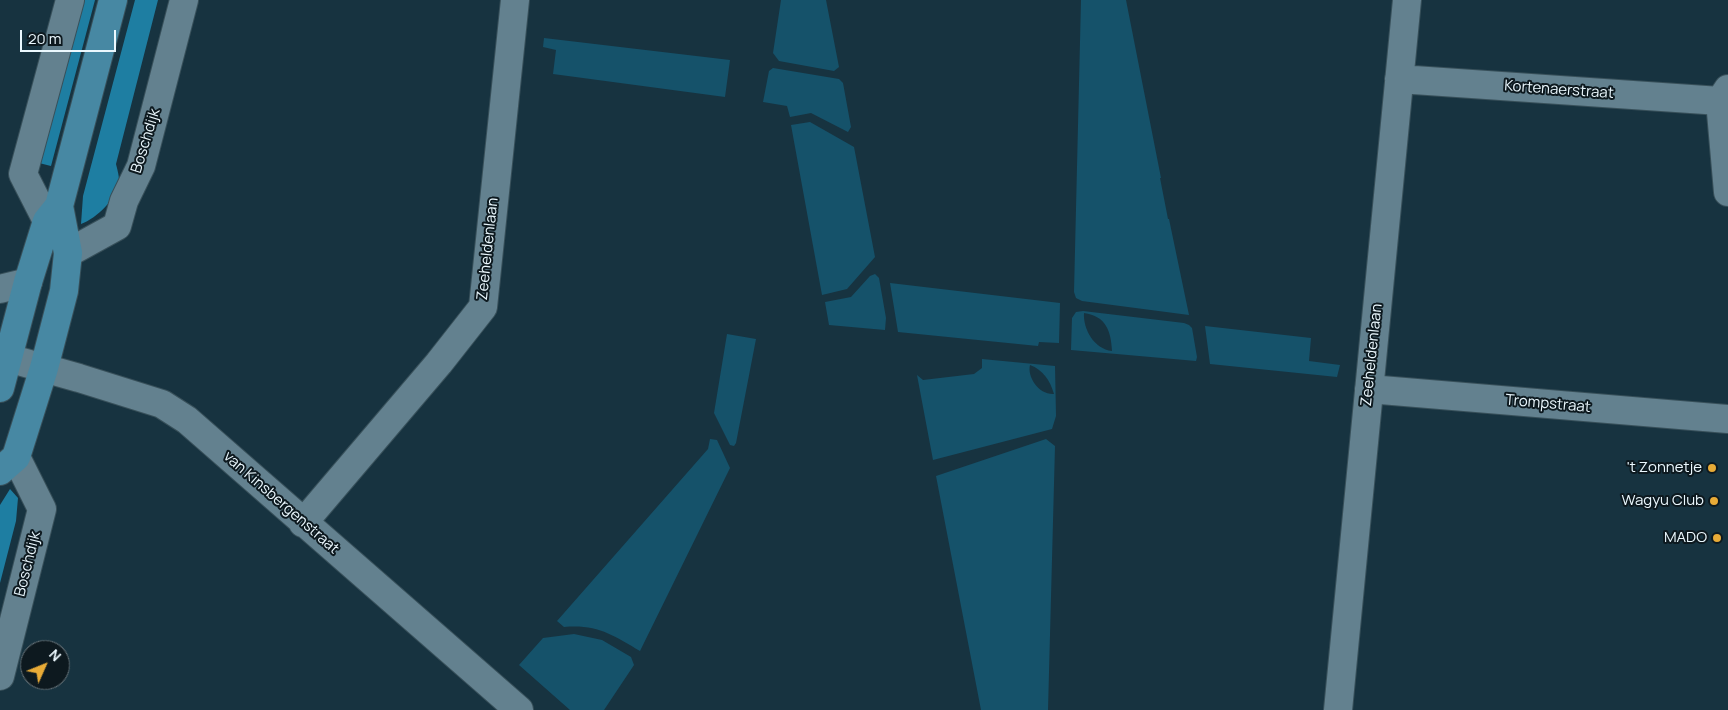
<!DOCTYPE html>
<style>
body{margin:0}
#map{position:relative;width:1728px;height:710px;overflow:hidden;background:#173340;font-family:Manrope,sans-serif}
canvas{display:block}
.north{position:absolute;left:20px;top:640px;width:50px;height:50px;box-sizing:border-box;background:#0d191f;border:1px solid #667278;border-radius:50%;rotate:46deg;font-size:14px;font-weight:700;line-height:20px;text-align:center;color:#ebf8fe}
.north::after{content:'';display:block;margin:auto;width:18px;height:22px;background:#e8ab37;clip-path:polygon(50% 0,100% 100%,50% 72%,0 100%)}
.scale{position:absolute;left:20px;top:30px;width:96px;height:22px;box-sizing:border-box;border:2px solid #ebf8fe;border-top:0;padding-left:6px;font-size:15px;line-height:18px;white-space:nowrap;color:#ebf8fe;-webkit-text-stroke:4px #0d191f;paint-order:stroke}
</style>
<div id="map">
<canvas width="1728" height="710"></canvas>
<div class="north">N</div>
<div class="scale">20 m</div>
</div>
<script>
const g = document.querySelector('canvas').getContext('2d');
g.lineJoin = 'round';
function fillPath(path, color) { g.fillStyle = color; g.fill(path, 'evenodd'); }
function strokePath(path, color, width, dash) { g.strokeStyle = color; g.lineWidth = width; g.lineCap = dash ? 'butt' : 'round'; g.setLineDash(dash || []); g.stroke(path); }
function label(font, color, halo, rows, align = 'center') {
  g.font = font + ' Manrope,sans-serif'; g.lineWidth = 4; g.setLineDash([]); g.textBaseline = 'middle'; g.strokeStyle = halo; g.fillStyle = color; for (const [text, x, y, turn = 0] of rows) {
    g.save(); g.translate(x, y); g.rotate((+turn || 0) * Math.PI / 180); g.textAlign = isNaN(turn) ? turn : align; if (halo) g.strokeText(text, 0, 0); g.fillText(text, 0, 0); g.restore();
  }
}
fillPath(new Path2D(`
 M781 0H826L839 67 834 71 779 61 773 53Z
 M1081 0H1126L1161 178H1160L1168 219H1169L1189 315 1082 301 1076 298 1074 292Z
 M544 38 730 60 725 97 553 74 556 50 543 47Z
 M773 68 839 79 843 83 851 127 848 132 811 113 790 117 787 106 763 102 769 71Z
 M810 122 854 147 875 257 847 289 822 295 791 125Z
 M875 274 879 278 886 318 885 330 829 325 825 302 851 297 870 276Z
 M890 283 1060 303 1059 343 1039 342 1038 346 898 332Z
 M1083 311 1184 323 1189 325 1192 328 1197 357 1196 361 1071 350 1072 318 1076 312ZM1084 313C1106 316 1111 331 1112 351 1094 349 1083 329 1084 313Z
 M1205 326 1311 338 1309 361 1340 365 1337 377 1210 364Z
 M727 334 756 339 736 443 734 446 730 445 714 413Z
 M982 359 1055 366 1056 416 1052 429 933 460 917 375 923 380 974 374 982 368ZM1030 365C1043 370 1050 380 1054 394 1039 395 1027 377 1030 365Z
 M710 439 717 440 730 468 640 651C613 635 597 624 564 627L557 621 708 449Z
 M1046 439 1055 446 1048 710H981L936 476Z
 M574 634 602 640 631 657 634 665 604 710H570L519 665 543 638Z`), '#15526a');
fillPath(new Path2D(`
 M82 0H95L51 166 39 163Z
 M135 0H158L116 164C117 168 119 175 119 180 118 198 97 218 81 224L83 196Z
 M10 489 18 498 16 521 0 583V505Z`), '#1e7ea2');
const minor = new Path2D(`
 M1399 79 1720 101
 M1728 89 1720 101 1728 192
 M47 221 23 174 70 0
 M68 253 117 226 124 201 141 166 184 0
 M0 289 28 282
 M8 358 79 378 162 404 187 420 519 710
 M1369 389 1728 419
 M303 523 439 363 483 307 515 0
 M0 676 42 509 16 457
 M1338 710 1407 0`);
const major = new Path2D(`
 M0 388 28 282 47 221 59 206 113 0
 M0 471 16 457 44 368 64 291 68 253 59 206`);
strokePath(minor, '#38505a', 30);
strokePath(major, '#38505a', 30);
strokePath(minor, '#63818f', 28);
strokePath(major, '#4788a3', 28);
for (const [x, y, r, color] of [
 [1712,468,5,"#e8ab37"],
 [1714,501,5,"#e8ab37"],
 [1717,538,5,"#e8ab37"]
]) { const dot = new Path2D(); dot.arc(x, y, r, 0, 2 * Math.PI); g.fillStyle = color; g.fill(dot); strokePath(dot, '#0d191f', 2); }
label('15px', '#ebf8fe', '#0d191f', [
 ["Kortenaerstraat",1559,90,4],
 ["Boschdijk",146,141,-73],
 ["Zeeheldenlaan",488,249,-84],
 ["Zeeheldenlaan",1372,355,-84],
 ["Trompstraat",1548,404,5],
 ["van Kinsbergenstraat",281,503,41],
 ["Boschdijk",28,564,-76]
]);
label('15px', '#ebf8fe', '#0d191f', [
 ["'t Zonnetje",1702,468],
 ["Wagyu Club",1704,501],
 ["MADO",1707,538]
], 'right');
</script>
